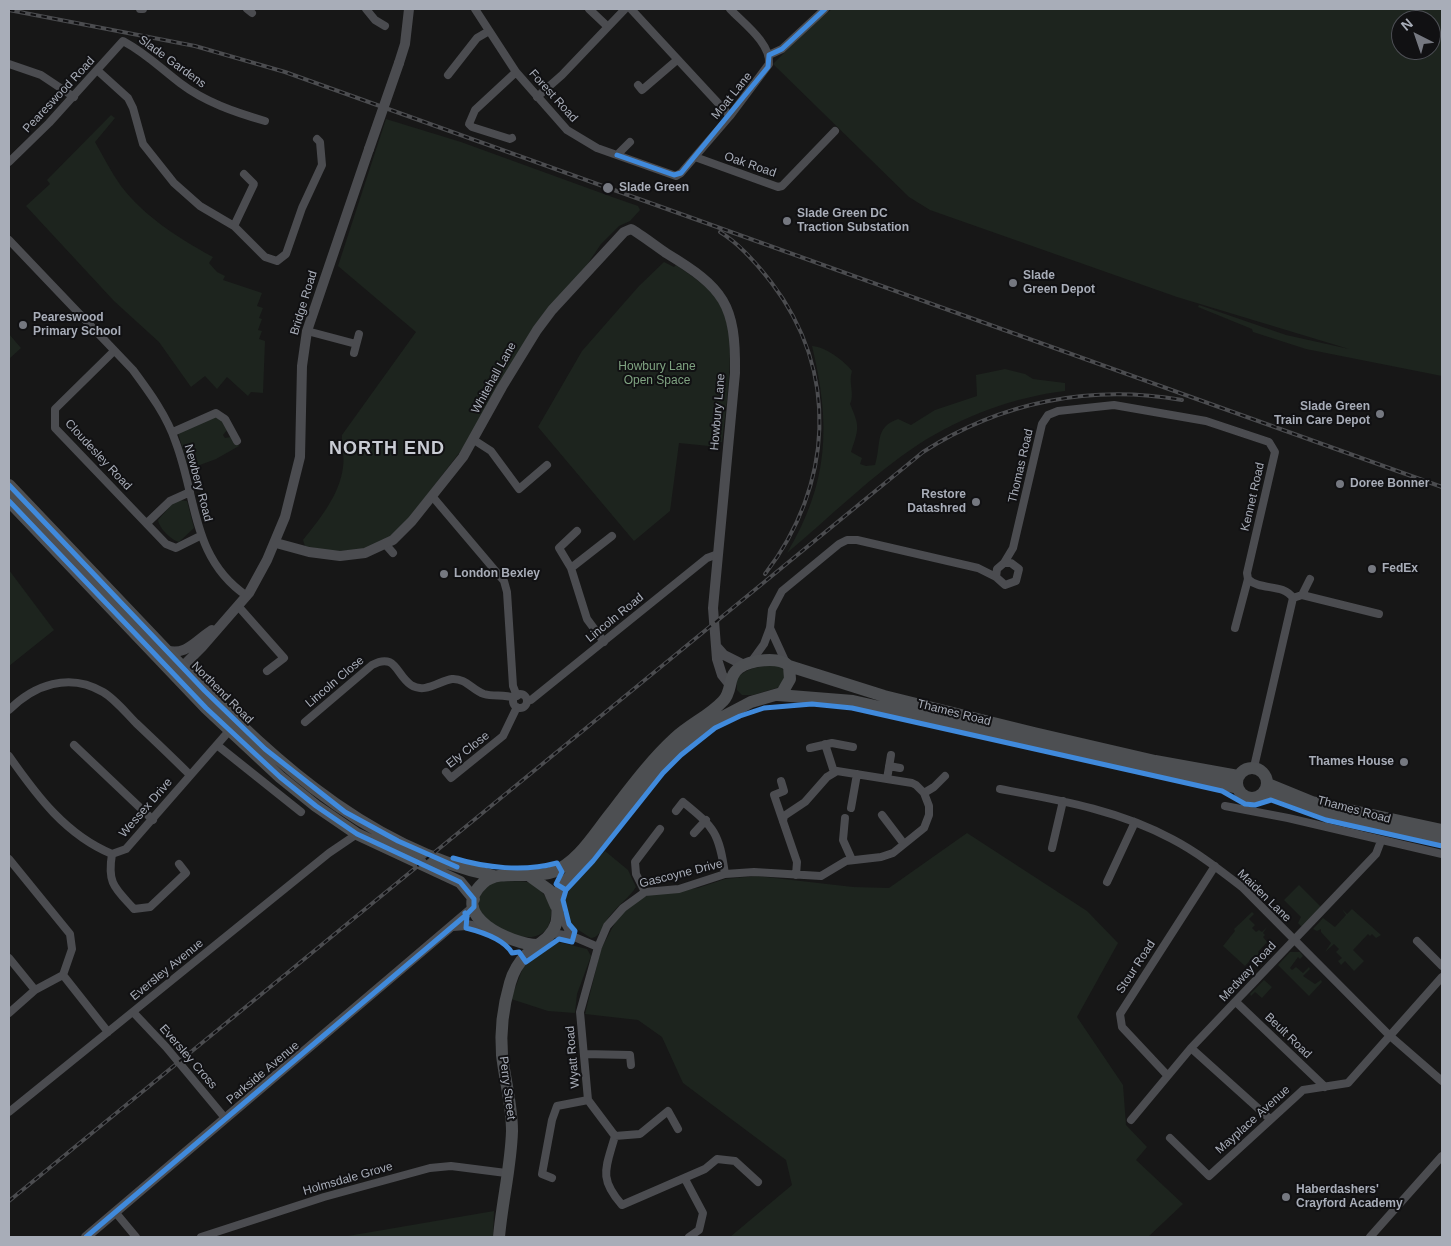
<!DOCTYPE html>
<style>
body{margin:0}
#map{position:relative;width:1451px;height:1246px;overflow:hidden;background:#171717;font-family:Arial,sans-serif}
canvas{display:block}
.frame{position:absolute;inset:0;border:10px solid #a8adb8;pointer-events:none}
.north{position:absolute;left:1391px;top:10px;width:50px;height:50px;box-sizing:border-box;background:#111113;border:1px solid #4d4f55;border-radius:50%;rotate:319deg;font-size:14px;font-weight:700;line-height:20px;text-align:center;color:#a8adb8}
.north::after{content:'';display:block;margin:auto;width:18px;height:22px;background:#757880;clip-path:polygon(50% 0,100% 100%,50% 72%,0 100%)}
</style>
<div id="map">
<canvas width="1451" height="1246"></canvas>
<div class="frame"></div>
<div class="north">N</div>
</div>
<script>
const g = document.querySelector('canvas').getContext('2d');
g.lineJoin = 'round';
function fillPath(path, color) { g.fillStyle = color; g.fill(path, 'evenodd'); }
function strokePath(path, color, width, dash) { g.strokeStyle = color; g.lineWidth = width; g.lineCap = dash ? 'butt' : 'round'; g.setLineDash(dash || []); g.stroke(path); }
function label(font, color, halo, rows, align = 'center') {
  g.font = font + ' Arial,sans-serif'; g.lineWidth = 4; g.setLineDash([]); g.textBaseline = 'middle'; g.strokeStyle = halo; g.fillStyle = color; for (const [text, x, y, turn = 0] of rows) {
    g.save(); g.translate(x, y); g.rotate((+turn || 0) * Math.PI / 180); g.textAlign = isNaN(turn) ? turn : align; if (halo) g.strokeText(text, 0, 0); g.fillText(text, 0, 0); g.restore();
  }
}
fillPath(new Path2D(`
 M832 9H1442V376L1306 349 1253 332 1252 329 1198 307 1199 305 1286 335 1349 349 1177 297 930 210 909 197 773 64 813 24ZM1401 20H1431V50H1401Z
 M111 115 115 118 95 142C103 156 111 172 121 186 145 217 178 238 213 257L209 263 217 272 225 276 223 280 262 293 257 306 263 308 259 318 262 319 258 330 262 331 259 339 265 341 263 393 251 392 248 396 227 377 217 389 205 376 191 387 159 342 114 301 26 206 50 184 47 180Z
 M386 119 461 142 615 198 638 206 640 210 630 221 619 226 601 244 469 440 397 534 363 550 328 551 305 546 303 540C320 519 340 494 343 467 345 456 341 446 342 435L416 332 338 266Z
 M664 262 674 267 676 265C693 277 710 287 721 306 738 336 726 408 722 442H720L719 447 679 443 670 511 634 541 538 427 582 351 639 286Z
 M9 334 21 348 9 359Z
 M812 346C824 346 845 361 852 371 848 382 855 394 850 404 860 427 859 428 851 452L862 458 860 464 866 466 875 465C882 442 874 428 898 419L911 425 935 410 977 396 976 375 1005 369 1025 374 1033 379 1065 383V391C1014 397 963 416 919 444 872 475 830 517 787 553 829 483 831 424 812 346Z
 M219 416 226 426 227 430 223 435 225 438 231 437 239 446 216 459 189 469 178 433 211 417Z
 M179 500 187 501 194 528 179 542C171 540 159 528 158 520L174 502Z
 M9 570 54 630 9 666Z
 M780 665 786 674 780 687 753 695H742L737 690V678C749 666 764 666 780 665Z
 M967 833 1087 911 1118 943 1077 1017 1123 1085 1126 1125 1147 1147 1136 1160 1183 1204 1148 1237H730L792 1185 786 1160 683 1083 662 1037 638 1020 585 1014 601 949 617 919 631 904 650 894 698 888 725 879 757 876 853 887 889 888Z
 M605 851 628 870 636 887C629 898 617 906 609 917 603 925 601 937 591 938L572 926C569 920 565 911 565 904 564 888 594 862 605 851Z
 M501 881C525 882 533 877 547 899 552 906 552 913 550 921 541 958 470 923 479 898 481 894 485 889 487 885Z
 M1299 885 1321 907 1302 927 1298 923 1301 917 1284 900Z
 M1342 909 1347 914 1352 909 1381 935 1376 938 1372 934 1370 936 1368 934 1353 950 1364 961 1354 971 1345 961 1341 965 1338 961 1342 958 1336 952 1339 949 1334 944 1325 952 1331 943 1321 932V929L1317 931 1313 929 1323 918 1335 927 1346 915Z
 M1252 912 1254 914 1249 919 1255 925 1252 928 1256 932 1259 930 1262 932 1267 927 1263 933 1265 935 1263 937 1267 942 1258 952 1263 957 1261 958 1255 955 1245 966 1223 946 1235 931 1234 929Z
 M558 942 587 949 591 956 577 994 575 1013 548 1011 511 999 524 965Z
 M1290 952H1300L1303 956 1300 959 1298 957 1290 968 1292 970 1296 967 1303 973 1309 967 1310 969 1303 976 1315 984 1321 980 1322 982 1309 996 1278 965Z
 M1264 980 1272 987 1262 998 1255 992 1251 996 1250 994Z
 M494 1211 493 1237H342Z`), '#1d241e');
strokePath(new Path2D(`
 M140 9H143
 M247 9 252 13
 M366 9 375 20 385 26
 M475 9 516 72 567 130 597 148 676 176 681 173 730 116 769 64C771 43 743 23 730 9
 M589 9 607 26
 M631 9 730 116
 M769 55 782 49 825 9
 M9 64 41 75 74 97
 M97 70 128 98 133 108 143 144 174 183 200 206 234 226 265 257 277 261 286 254 302 208 322 165 320 142 317 139
 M448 75 477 38 489 31
 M638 85 642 90 677 60
 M537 97 562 75 625 9
 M512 138 510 139 472 127 469 124 475 110 516 72
 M617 155 630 142
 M695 157 778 187 782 186 835 131
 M9 162 49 123 123 41C147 54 159 67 180 83 205 102 234 112 265 121
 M234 226 254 184 244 174
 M9 240 133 370C150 393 167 416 176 443 197 499 192 559 247 596
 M307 331 356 344
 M114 351 55 409V428L166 544 176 548 200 536
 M354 353 359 334
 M173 432 216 413 225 419 237 441
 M474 440 491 451 519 489 547 465
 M432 496 504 581 507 592 513 686 517 696
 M147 523 170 501 190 492
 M577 531 559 548 571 568 587 619 604 642
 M386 545 393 553
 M1004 563 1013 548 1042 424 1048 415 1058 411 1114 405 1206 421 1269 442 1275 452 1247 573 1248 579 1235 628
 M571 568 612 536
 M1248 579C1260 591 1283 583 1293 598L1302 595 1310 579
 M1302 595 1379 614
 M238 606 284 658 267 671
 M770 628 786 663
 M751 662 764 644 770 628 772 610 782 591 839 544 847 540H857L978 568 996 577 1005 585 1016 581 1019 569 1011 563H1004L997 569 996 577
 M513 701a7 7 0 1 1 14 0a7 7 0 1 1-14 0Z
 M527 700H531L707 558 718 554
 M9 710C34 685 69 672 103 692 115 699 126 713 136 723 154 740 172 757 189 774
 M305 722 372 665C396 652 396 675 411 685 425 694 439 681 452 679 466 678 472 690 484 694 494 697 504 694 514 698
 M825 744 834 772
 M74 745 153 820
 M217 745 301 812
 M810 748 832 743 853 747
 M9 756C37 796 66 835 112 854L126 849 229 731
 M889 766 900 768
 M1254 767 1293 598
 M446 772 451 778 503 736 517 707
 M887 779 891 755
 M781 781 784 791 774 795 797 862 796 875
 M1000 789C1059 800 1119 810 1172 839 1197 852 1220 870 1242 887L1389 1035 1442 1081
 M924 793 934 787 945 776
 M1225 806 1288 818 1442 854
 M851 808 857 774
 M676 811 683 802C715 828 719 833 725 874
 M882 815 904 844
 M845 818 843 840 852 860
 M694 833 706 820
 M1052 848 1063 801
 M112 854C107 884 115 888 134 909L150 907 186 873 179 864
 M9 859 70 934 72 949 63 975 108 1032
 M1107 882 1135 822
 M645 892 636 874 635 862 660 829
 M559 913 572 936
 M551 933 572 936 598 947
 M1417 941 1442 966
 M9 958 35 990
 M1236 1002 1325 1087
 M133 1012 166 1047 225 1118
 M9 1013 35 990 63 975
 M1191 1048 1270 1119
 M584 1054 630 1055 631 1065
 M1167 1075 1122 1027 1120 1014 1215 866
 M9 1112 329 853 357 834
 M1131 1120 1191 1048 1376 854 1381 841
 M615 1136 640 1134 668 1111 678 1129
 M1170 1138 1209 1176 1303 1090 1348 1083 1442 977
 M552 1178 542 1174 552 1120 557 1106 588 1100
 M685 1179 703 1213 699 1230 689 1237
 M758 1182 735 1161 717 1159 705 1169 622 1205C598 1178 606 1168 615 1136L588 1100 580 1012 598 947 607 926 623 908 645 892 679 889 725 874 754 872 821 876 846 861 881 857 893 853 924 828 929 815V806L924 793 916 785 912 783 837 771 827 777 805 802 784 816 783 821
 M116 1213 136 1237
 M201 1237 324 1197 430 1168 451 1166 506 1173
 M1370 1237 1442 1156`), '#4b4c50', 8);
strokePath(new Path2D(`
 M399 63 405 44 409 9
 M276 543 309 552 340 556 365 553 393 540 412 521 463 457 502 387 537 330 552 310 624 232 631 229C639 233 657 247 666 253 724 288 736 304 735 373L713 608 717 659 722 675 730 685
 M716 646 724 655 744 665
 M166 650C185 657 196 640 212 630
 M176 669 182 667 202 647 249 593 267 560 285 517 300 457 302 366 307 331 369 149
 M453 926 466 925 489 929
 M86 1237 474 907`), '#4b4c50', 10);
strokePath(new Path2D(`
 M9 485C61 540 113 595 166 650 259 746 358 847 494 876
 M9 501 206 708 280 777 316 806 357 834 460 882 474 899
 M778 695 853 701 1238 788
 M1237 783a15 15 0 1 1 30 0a15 15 0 1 1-30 0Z
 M1268 784 1312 802 1442 830
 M1262 794 1275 796 1346 821 1442 840
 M531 877 549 890 556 906
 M538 945C511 944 447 916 483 883 499 868 532 880 553 872 579 861 594 834 611 813 631 787 651 760 675 738 690 724 709 716 723 701 733 691 727 677 739 668 750 660 779 656 789 666L884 696 1034 733 1155 761 1238 776
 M499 1237C502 1202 511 1166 512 1131 512 1105 505 1081 502 1055 500 1031 503 1007 510 983 513 972 519 962 527 954 537 944 551 939 556 924 560 911 554 900 561 887L658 769 688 740 713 722 751 702 782 693 790 679 789 666`), '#4d4f52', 12);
const rail = new Path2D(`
 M9 10 195 46 285 72 1442 487
 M720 232C740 244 757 264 771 282 840 372 833 486 765 574
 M9 1201 923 452C1001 402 1090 384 1182 400`);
strokePath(rail, '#4b4c4f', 4);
strokePath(rail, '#111113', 2, [5.5]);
strokePath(new Path2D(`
 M369 149 399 63`), '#4b4c50', 10);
strokePath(new Path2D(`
 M617 155 674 175 681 173 768 67 769 55 782 49 825 9
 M9 485 205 691 265 749 345 812 398 841 457 867
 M9 501 206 708 280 777 316 806 357 834 460 882 474 899V907L466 915 86 1237
 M453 858C486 868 524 872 557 863L562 872 556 884 566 890
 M465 913 467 916 466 928C482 932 504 939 512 953L519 952 526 962 559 939 572 942 575 931 569 924 563 900 566 890 593 861 663 773 681 755 715 728 740 716 764 708 812 704 852 708 1222 791 1245 804 1255 805 1271 800 1326 820 1442 846`), '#408adc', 5);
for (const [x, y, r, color] of [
 [608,188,6,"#757880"],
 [787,221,5,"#757880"],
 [1013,283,5,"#757880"],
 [23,325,5,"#757880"],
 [1380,414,5,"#757880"],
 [1340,484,5,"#757880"],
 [976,502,5,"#757880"],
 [1372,569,5,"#757880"],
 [444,574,5,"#757880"],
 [1404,762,5,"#757880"],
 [1286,1197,5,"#757880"]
]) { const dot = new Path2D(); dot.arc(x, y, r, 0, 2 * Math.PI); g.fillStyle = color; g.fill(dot); strokePath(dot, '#111113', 2); }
label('12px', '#a8adb8', '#111113', [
 ["Slade Gardens",172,62,36],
 ["Peareswood Road",59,95,-47],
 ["Forest Road",553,96,48],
 ["Moat Lane",732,96,-51],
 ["Oak Road",750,165,19],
 ["Bridge Road",304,303,-73],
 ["Whitehall Lane",494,378,-61],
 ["Howbury Lane",718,412,-85],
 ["Cloudesley Road",98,455,47],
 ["Thomas Road",1021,466,-77],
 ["Newbery Road",198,483,75],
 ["Kennet Road",1253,497,-77],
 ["Lincoln Road",615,618,-39],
 ["Lincoln Close",335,682,-40],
 ["Northend Road",222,693,45],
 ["Thames Road",954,713,14],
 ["Ely Close",468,750,-38],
 ["Wessex Drive",146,808,-49],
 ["Thames Road",1354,810,15],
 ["Gascoyne Drive",681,874,-14],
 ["Maiden Lane",1264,896,44],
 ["Stour Road",1136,967,-57],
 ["Eversley Avenue",167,970,-39],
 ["Medway Road",1248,972,-47],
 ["Beult Road",1288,1036,44],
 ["Eversley Cross",188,1057,49],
 ["Wyatt Road",573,1057,-95],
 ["Parkside Avenue",263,1073,-40],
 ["Perry Street",507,1088,83],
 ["Mayplace Avenue",1253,1120,-42],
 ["Holmsdale Grove",348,1179,-16]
]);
label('bold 12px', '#a8adb8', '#111113', [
 ["Slade Green",619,188],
 ["Slade Green DC",797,214],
 ["Traction Substation",797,228],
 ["Slade",1023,276],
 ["Green Depot",1023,290],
 ["Peareswood",33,318],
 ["Primary School",33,332],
 ["Slade Green",1370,407,"right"],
 ["Train Care Depot",1370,421,"right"],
 ["Doree Bonner",1350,484],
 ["Restore",966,495,"right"],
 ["Datashred",966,509,"right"],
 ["FedEx",1382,569],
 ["London Bexley",454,574],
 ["Thames House",1394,762,"right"],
 ["Haberdashers'",1296,1190],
 ["Crayford Academy",1296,1204]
], 'left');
label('12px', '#7fa381', '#111113', [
 ["Howbury Lane",657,367],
 ["Open Space",657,381]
]);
g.letterSpacing = '1px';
label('bold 18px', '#c9ccd4', '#111113', [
 ["NORTH END",387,449]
]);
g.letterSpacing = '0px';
</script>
